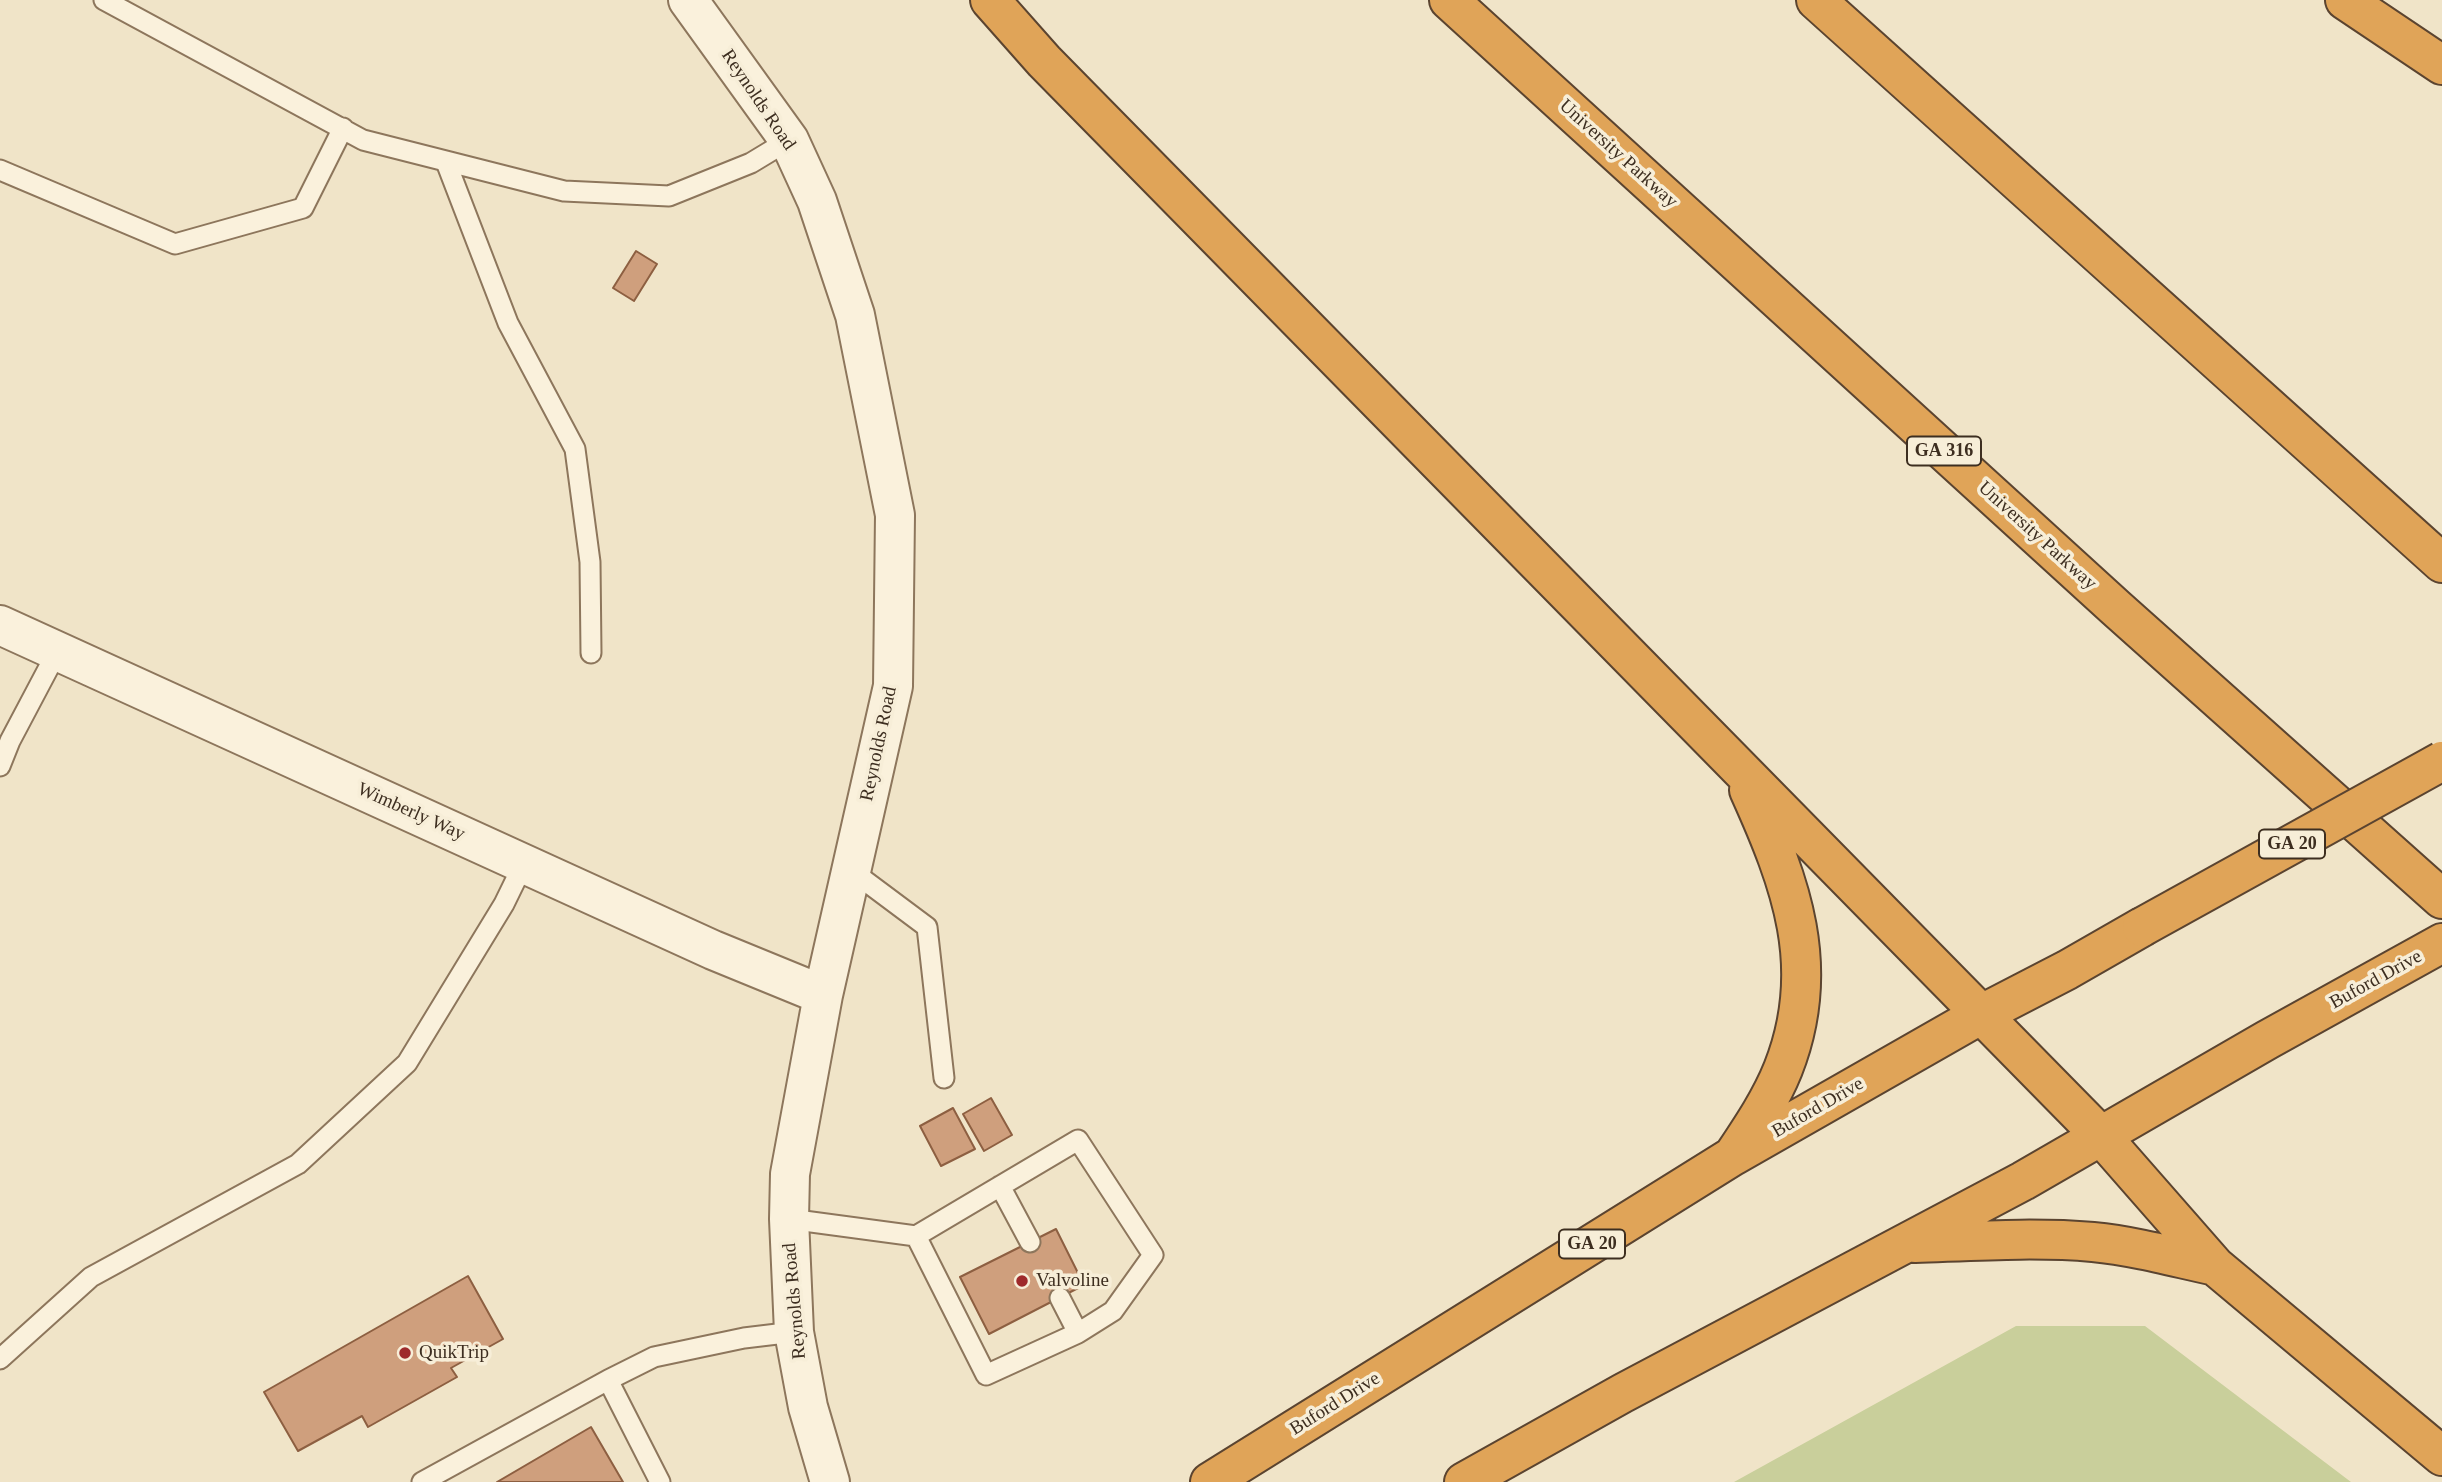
<!DOCTYPE html>
<style>
body{margin:0}
canvas{display:block;background:#f0e4c8}
</style>
<canvas width="2442" height="1482"></canvas>
<script>
const g = document.querySelector('canvas').getContext('2d');
g.lineJoin = 'round';
function fillPath(path, color) { g.fillStyle = color; g.fill(path, 'evenodd'); }
function strokePath(path, color, width, dash) { g.strokeStyle = color; g.lineWidth = width; g.lineCap = dash ? 'butt' : 'round'; g.setLineDash(dash || []); g.stroke(path); }
function label(font, color, halo, rows, align = 'center') {
  g.font = font + ' "Times New Roman",serif'; g.lineWidth = 7; g.setLineDash([]); g.textBaseline = 'middle'; g.strokeStyle = halo; g.fillStyle = color; for (const [text, x, y, turn = 0] of rows) {
    g.save(); g.translate(x, y); g.rotate((+turn || 0) * Math.PI / 180); g.textAlign = isNaN(turn) ? turn : align; if (halo) g.strokeText(text, 0, 0); g.fillText(text, 0, 0); g.restore();
  }
}
fillPath(new Path2D(`
 M2016 1326H2145L2351 1482H1734Z`), '#c9cf9b');
const building = new Path2D(`
 M636 251 657 264 634 301 613 288Z
 M991 1098 1012 1135 984 1151 963 1114Z
 M953 1108 975 1149 941 1166 920 1126Z
 M1056 1229 1084 1285 989 1334 960 1277Z
 M468 1276 503 1339 451 1368 457 1377 368 1427 362 1416 298 1451 264 1392Z
 M591 1427 623 1482H497Z`);
fillPath(building, '#cf9f7d');
strokePath(building, '#8d5f41', 2);
const lane = new Path2D(`
 M104 0 363 140 564 191 669 196 751 163 789 140
 M446 162 508 323 575 449 590 562 591 653
 M0 170 175 244 303 208 343 128
 M0 766 10 741 57 652
 M852 871 927 927 944 1078
 M1000 1186 1030 1242
 M789 1219 916 1236 1078 1140 1153 1255 1113 1311 1078 1333
 M916 1236 986 1375 1078 1333 1060 1298
 M0 1359 91 1277 298 1164 407 1063 504 904 524 863
 M608 1380 654 1357 744 1338 794 1332
 M422 1482 608 1380 660 1482`);
const street = new Path2D(`
 M688 0 789 140 817 201 855 315 895 515 893 686 823 995 790 1174 789 1219 794 1332 808 1407 830 1482
 M0 625 713 950 823 995`);
const highway = new Path2D(`
 M990 0 1044 61 2102 1137 2215 1266 2442 1456
 M1449 0 2116 608 2442 899
 M1816 0 2442 563
 M2345 0 2442 65
 M1735 1153C1753 1126 1771 1099 1783 1069 1823 968 1791 883 1749 790
 M1915 1243C1974 1241 2034 1237 2093 1242 2134 1246 2175 1257 2215 1266
 M1210 1482 1733 1156 1980 1015 2067 970 2142 927
 M1464 1482 1623 1393 2023 1181 2267 1040 2442 943`);
strokePath(lane, '#8d765c', 23);
strokePath(street, '#8d765c', 42);
strokePath(highway, '#5b4430', 42);
strokePath(lane, '#faf1dc', 19);
strokePath(street, '#faf1dc', 38);
strokePath(highway, '#e0a458', 38);
const highwayBridge = new Path2D(`
 M2142 927 2442 761`);
strokePath(highwayBridge, '#5b4430', 42, []);
strokePath(highwayBridge, '#e0a458', 38);
for (const [x, y, r, color] of [
 [1022,1281,7,"#9e2a2b"],
 [405,1353,7,"#9e2a2b"]
]) { const dot = new Path2D(); dot.arc(x, y, r, 0, 2 * Math.PI); g.fillStyle = color; g.fill(dot); strokePath(dot, '#f7eed8', 2.5); }
for (const [x, y, w] of [
 [1944,451,74],
 [2292,844,66],
 [1592,1244,66]
]) { const box = new Path2D(); box.roundRect(x - w / 2, y - 14.5, w, 29, 5); g.fillStyle = '#f7eed8'; g.fill(box); strokePath(box, '#3d2e20', 2); }
label('bold 18px', '#3d2e20', null, [
 ["GA 316",1944,451],
 ["GA 20",2292,844],
 ["GA 20",1592,1244]
]);
label('19px', '#3d2e20', '#f7eed8', [
 ["Reynolds Road",758,100,56],
 ["University Parkway",1618,154,42],
 ["University Parkway",2037,536,42],
 ["Reynolds Road",879,744,-78],
 ["Wimberly Way",411,812,24],
 ["Buford Drive",2376,980,-29],
 ["Buford Drive",1818,1108,-30],
 ["Reynolds Road",795,1301,-95],
 ["Buford Drive",1335,1404,-32]
]);
label('19px', '#3d2e20', '#f7eed8', [
 ["Valvoline",1036,1281],
 ["QuikTrip",419,1353]
], 'left');
</script>
